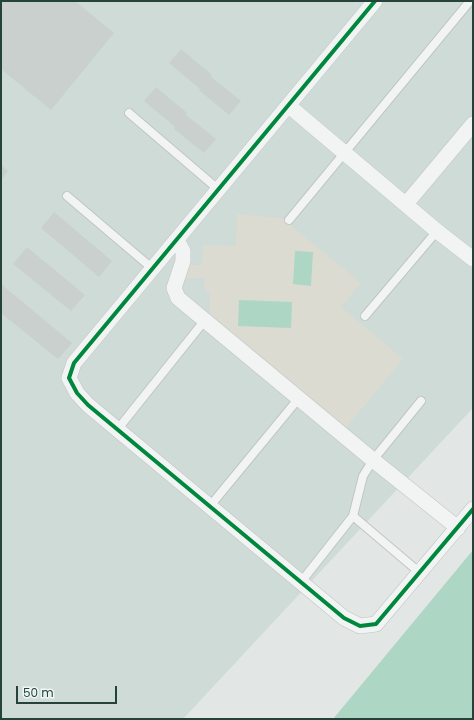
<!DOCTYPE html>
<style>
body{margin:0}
#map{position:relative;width:474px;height:720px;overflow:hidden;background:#e2e7e6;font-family:Poppins,sans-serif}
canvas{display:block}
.frame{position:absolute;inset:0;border:2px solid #26433b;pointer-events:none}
.scale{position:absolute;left:16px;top:686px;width:101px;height:18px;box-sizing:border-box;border:2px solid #26433b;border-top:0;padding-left:5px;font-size:12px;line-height:14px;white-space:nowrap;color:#26433b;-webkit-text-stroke:3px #eff7f5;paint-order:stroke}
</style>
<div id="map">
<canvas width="474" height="720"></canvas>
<div class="frame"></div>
<div class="scale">50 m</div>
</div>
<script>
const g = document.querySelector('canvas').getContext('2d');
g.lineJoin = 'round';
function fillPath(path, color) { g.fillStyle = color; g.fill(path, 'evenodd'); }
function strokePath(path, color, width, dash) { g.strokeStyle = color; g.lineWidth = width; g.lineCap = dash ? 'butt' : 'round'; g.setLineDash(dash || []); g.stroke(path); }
fillPath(new Path2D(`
 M1 1H473V408L183 719H1Z`), '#cfdbd7');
fillPath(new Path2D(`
 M237 214 282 218 361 283 341 307 403 359 345 429 210 318V294L205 290 204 278H186L185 265H202L203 245 236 246Z`), '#dbdbd1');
fillPath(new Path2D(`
 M295 251 313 252 311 286 293 284Z
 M239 300 292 302 291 328 238 326Z
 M473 550V719H333Z`), '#aed6c5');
fillPath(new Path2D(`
 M1 1H75L114 33 51 110 1 69Z
 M181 49 212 75 211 77 241 101 229 115 199 90 200 89 169 63Z
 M156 87 187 113 186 115 216 139 204 153 174 129 175 127 144 101Z
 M1 165 8 171 1 180Z
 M54 212 112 261 99 277 41 228Z
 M27 247 85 295 71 311 13 264Z
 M1 284 72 343 58 359 1 313Z`), '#cad0ce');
const lane = new Path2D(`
 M129 113 219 190
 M67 196 153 269
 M289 220 470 1
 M365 316 437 231
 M117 430 205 320
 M210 506 299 398
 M353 516 363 476 373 460 421 401
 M301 582 353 516 419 572`);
const street = new Path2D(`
 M375 1 74 363 69 378 77 393 88 405 344 618 360 626 376 624 473 509
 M289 106 437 231 473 259
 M406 204 473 124
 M177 240 183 251V261L174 288 178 298 373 460 458 528`);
strokePath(lane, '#c0c5c4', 10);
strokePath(street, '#c0c5c4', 16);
strokePath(lane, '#f2f4f4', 8);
strokePath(street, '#f2f4f4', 15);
strokePath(new Path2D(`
 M375 1 74 363 69 378 77 393 88 405 344 618 360 626 376 624 473 509`), '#00873e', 4);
</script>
